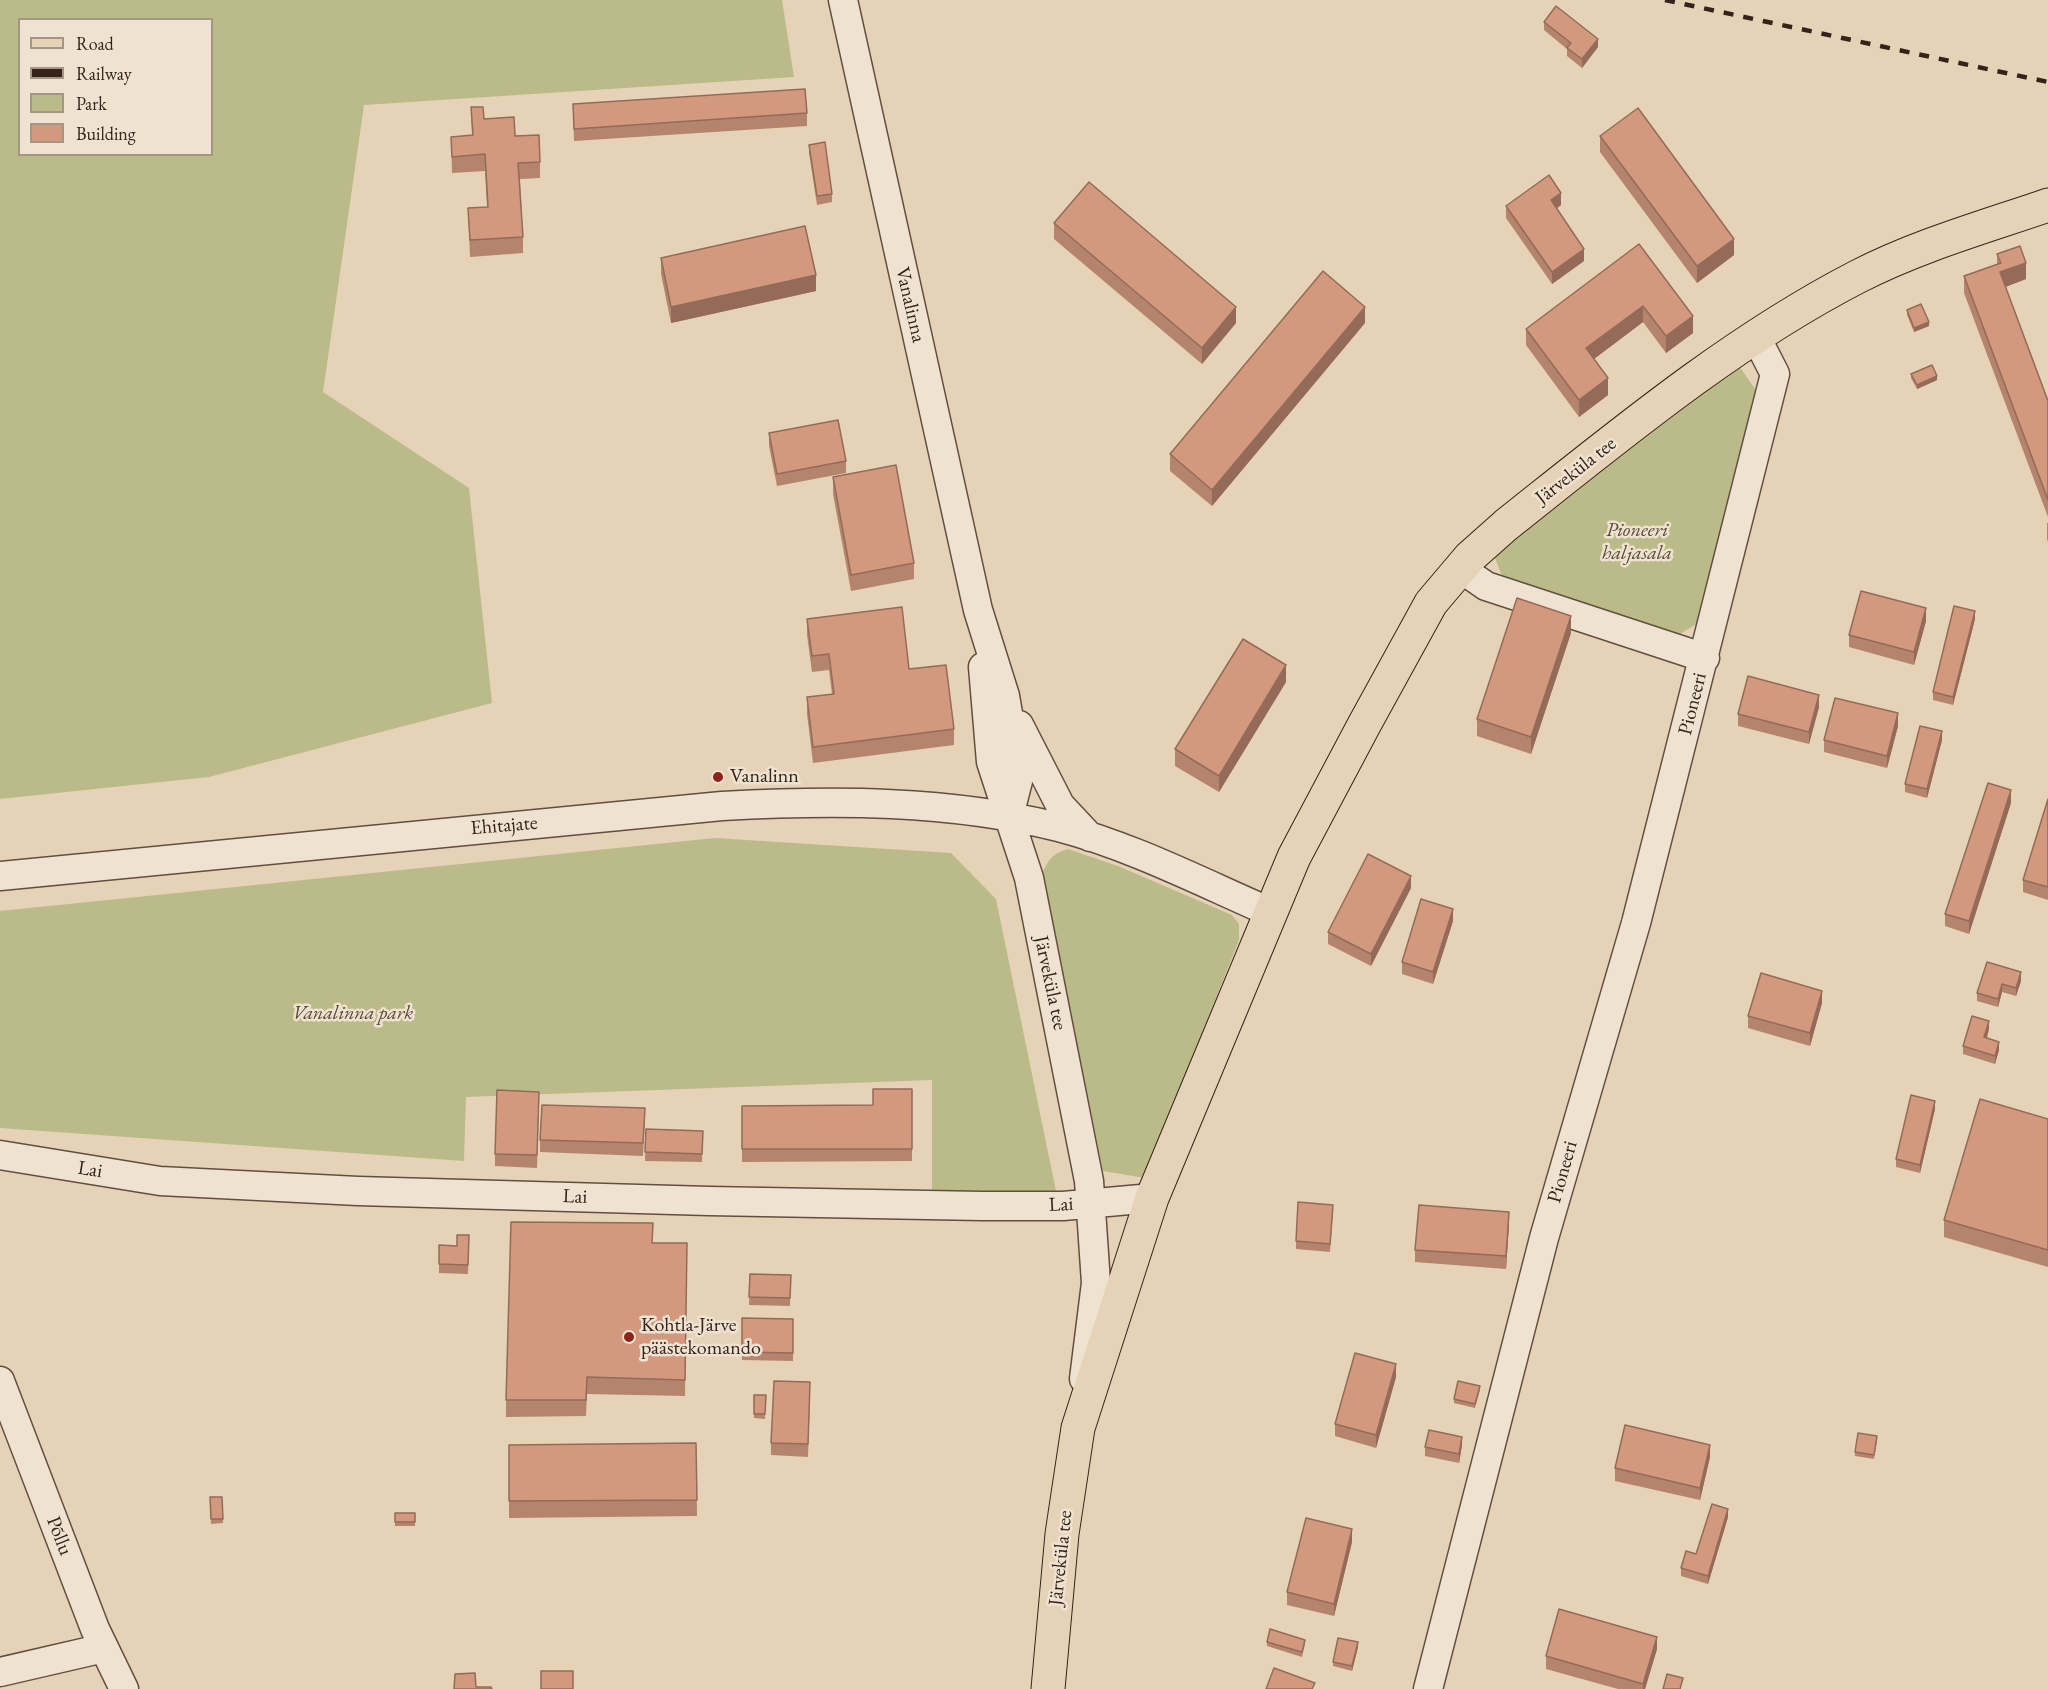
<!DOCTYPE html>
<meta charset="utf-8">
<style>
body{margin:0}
#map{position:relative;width:2048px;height:1689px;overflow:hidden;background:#e6d3b7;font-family:"EB Garamond",serif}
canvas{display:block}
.legend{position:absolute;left:18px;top:18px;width:195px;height:138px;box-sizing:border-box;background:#efe2d0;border:2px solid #a59587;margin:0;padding:8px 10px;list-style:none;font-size:18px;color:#36221a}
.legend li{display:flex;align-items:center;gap:12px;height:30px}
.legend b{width:30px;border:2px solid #a59587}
</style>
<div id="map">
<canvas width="2048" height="1689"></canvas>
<ul class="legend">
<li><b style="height:8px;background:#e6d3b7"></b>Road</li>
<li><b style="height:8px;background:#36221a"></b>Railway</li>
<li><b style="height:16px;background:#bbbb8a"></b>Park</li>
<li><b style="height:16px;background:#d3997e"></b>Building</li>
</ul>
</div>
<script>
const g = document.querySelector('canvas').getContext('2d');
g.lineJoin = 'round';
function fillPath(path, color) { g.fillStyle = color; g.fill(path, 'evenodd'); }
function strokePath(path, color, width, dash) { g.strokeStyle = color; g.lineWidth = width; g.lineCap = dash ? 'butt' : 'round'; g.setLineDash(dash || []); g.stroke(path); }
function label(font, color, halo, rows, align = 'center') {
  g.font = font + ' "EB Garamond",serif'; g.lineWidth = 5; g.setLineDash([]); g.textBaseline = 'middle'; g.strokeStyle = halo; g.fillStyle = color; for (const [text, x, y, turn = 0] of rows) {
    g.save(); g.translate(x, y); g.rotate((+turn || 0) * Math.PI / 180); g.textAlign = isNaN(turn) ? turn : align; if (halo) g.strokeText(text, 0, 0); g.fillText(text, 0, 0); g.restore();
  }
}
fillPath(new Path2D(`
 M0 0H782L794 77 364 105 323 392 469 488 492 703 209 777 0 799ZM20 20H212V154H20Z
 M1739 366 1760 396 1698 623 1675 637 1504 581 1493 553Z
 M715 838 951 853 996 899 1056 1191 932 1195V1080L466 1097 464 1161 0 1128V911Z
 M1068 849 1118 866 1232 915 1239 924V940L1145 1178 1103 1171 1042 874C1048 860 1053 853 1068 849Z`), '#bbbb8a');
const minor = new Path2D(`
 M843 0 978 610 1005 696 1019 777 1009 816
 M1460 568 1486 586 1705 658
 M983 667 991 762 1029 878 1089 1181 1096 1283 1084 1379
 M1019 725 1060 805 1090 837
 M0 876 722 806C834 800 949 800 1058 827 1131 846 1201 882 1270 912
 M0 1155 160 1181 358 1191 709 1201 982 1206H1063L1152 1198
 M0 1381 95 1629 124 1689
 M0 1672 104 1648
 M1428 1689 1544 1238 1636 923 1775 374 1755 335`);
const major = new Path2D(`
 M1048 1689 1062 1534 1078 1428 1152 1198 1294 857 1364 725 1431 603 1470 557 1506 525C1617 437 1731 342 1857 277 1917 246 1984 227 2048 205`);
strokePath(minor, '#624e41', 31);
strokePath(major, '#36221a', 35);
strokePath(minor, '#efe2d0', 28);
strokePath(major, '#e6d3b7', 33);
strokePath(new Path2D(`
 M1665 0 2048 82`), '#36221a', 4.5, [10, 10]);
fillPath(new Path2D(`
 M1544 22 1598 47 1582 68 1567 56V49L1544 30Z
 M573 104 807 113V126L574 141Z
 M471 107 484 119 515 136 540 162V178L520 179 523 237V253L470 257 468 208 487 207 485 171 452 173 451 137 472 135Z
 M1600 136 1734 255 1697 283 1600 152Z
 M809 145 832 194V202L817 205 809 153Z
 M1561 205 1556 209 1584 261 1552 284 1506 218V206Z
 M1054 223 1236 323 1202 364 1054 239Z
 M1639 244 1693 333 1666 353 1643 322 1594 359 1608 395 1579 417 1526 345V329Z
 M1997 254 2026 279 2005 287 2048 401V517L1964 293V276L1997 264Z
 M661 258 816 291 671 323 661 274Z
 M1907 310 1929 326 1914 332 1907 315Z
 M1365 323 1212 506 1170 471V454Z
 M1911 374 1937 380 1917 389 1911 378Z
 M769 433 846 461V473L777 486 769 446Z
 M833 477 914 563V579L851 591 833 494Z
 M2047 523H2048V542L2047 539Z
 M807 619 909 669 954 729V745L813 763 807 714V697L832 694 829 670 812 672 807 635Z
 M1975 619 1953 705 1933 700V692Z
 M1926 621 1914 665 1849 647V635Z
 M1571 633 1531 754 1477 736V719Z
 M1286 682 1219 792 1175 766V749Z
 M1819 707 1809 744 1738 726V714Z
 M1898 726 1887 768 1824 752V740Z
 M1942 740 1927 798 1905 792V784Z
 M2048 799V900L2023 892V880Z
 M2011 803 1969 934 1945 926V914Z
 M1411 888 1371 966 1328 944V932Z
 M1453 921 1433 984 1402 974V962Z
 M2021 972V981L2016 996 2002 992 1998 1007 1977 1001V993Z
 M1822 1003 1810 1046 1748 1028V1016Z
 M1989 1029 1987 1038 1999 1050 1995 1064 1963 1054V1046Z
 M912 1089V1161L742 1162V1106L873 1105Z
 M539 1104 537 1168 495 1166V1154Z
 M1935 1109 1920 1173 1896 1167V1159Z
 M2048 1119V1267L1944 1237V1220Z
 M645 1121 643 1156 540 1152V1140Z
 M646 1129 703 1131 702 1162 645 1161Z
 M1333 1213 1330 1252 1296 1249V1241Z
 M1509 1224 1506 1269 1415 1262V1250Z
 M469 1235 468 1274 439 1273V1264Z
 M653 1243H687L685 1396 587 1394 586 1416 506 1417V1400Z
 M750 1274 791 1275 790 1306 749 1305Z
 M742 1318 793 1319V1361L742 1360Z
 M1396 1377 1376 1448 1335 1436V1424Z
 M1480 1390 1475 1408 1454 1403V1399Z
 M754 1395H766L765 1419 754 1418Z
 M810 1395 808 1457 771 1455V1443Z
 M1877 1441 1874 1459 1855 1456V1452Z
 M696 1443 697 1516 509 1518V1445Z
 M1462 1445 1459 1463 1425 1456V1447Z
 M1710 1457 1700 1500 1615 1481V1468Z
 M210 1497H222L223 1523 211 1524Z
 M395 1513H415V1526H395Z
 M1728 1517 1708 1584 1681 1576V1568L1696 1554Z
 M1352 1542 1334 1616 1287 1605V1592Z
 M1267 1642 1305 1644 1302 1657 1267 1646Z
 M1358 1647 1352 1671 1333 1666V1662Z
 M1657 1649 1645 1689H1618L1546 1669V1656Z`), '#b5846c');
fillPath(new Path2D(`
 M1598 39V47L1582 68V59Z
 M1561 193V205L1551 213V200Z
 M1734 239V255L1697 283V266Z
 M1584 249V261L1552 284V272Z
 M2026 263V279L2000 289V272Z
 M816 275V291L671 323V307Z
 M1643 306V322L1586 365V348Z
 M1236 307V323L1202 364V348Z
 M1365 307V323L1212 506V490Z
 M1693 316V333L1666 353V336Z
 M1929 322V326L1914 332V328Z
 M1937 376V380L1917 389V385Z
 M1608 378V395L1579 417V400Z
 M1926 608V621L1914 665V652Z
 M1975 611V619L1953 705V697Z
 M1571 616V633L1531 754V737Z
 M1286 665V682L1219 792V776Z
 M1819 695V707L1809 744V732Z
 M1898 713V726L1887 768V756Z
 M1942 731V740L1927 798V789Z
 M2011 790V803L1969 934V921Z
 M1411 876V888L1371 966V954Z
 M1453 909V921L1433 984V972Z
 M2021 972V981L2016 996V988Z
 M2002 984V992L1998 1007V999Z
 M1822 991V1003L1810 1046V1033Z
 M1989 1021V1029L1984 1046V1037Z
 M1999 1042V1050L1995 1064V1056Z
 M1935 1101V1109L1920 1173V1165Z
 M1509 1212V1224L1506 1269V1256Z
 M1396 1364V1377L1376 1448V1435Z
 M1462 1437V1445L1459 1463V1454Z
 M1710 1445V1457L1700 1500V1488Z
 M1728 1509V1517L1708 1584V1576Z
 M1352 1529V1542L1334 1616V1604Z
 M1657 1637V1649L1645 1689H1643V1684Z
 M1358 1642V1647L1352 1671V1666Z`), '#946b58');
const building = new Path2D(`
 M1556 6 1598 39 1582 59 1567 48 1571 43 1544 22Z
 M805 89 807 113 574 129 573 104Z
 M471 107H483L484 119 514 117 515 136 539 135 540 162 518 163 523 237 470 240 468 208 488 207 485 154 452 157 451 137 473 135Z
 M1638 108 1734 239 1697 266 1600 136Z
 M825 142 832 194 817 196 809 145Z
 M1549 175 1561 193 1551 200 1584 249 1552 272 1506 206Z
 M1089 182 1236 307 1202 348 1054 223Z
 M805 226 816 275 671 307 661 258Z
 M1639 244 1693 316 1666 336 1643 306 1586 348 1608 378 1579 400 1526 329Z
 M2020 246 2026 263 2000 272 2048 401V500L1964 276 2001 263 1997 254Z
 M1323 271 1365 307 1212 490 1170 454Z
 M1921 304 1929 322 1914 328 1907 310Z
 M1932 365 1937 376 1917 385 1911 374Z
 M838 420 846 461 777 474 769 433Z
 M896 465 914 563 851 575 833 477Z
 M1861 591 1926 608 1914 652 1849 635Z
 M1517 598 1571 616 1531 737 1477 719Z
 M1954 606 1975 611 1953 697 1933 692Z
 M902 607 909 669 946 665 954 729 813 747 807 697 834 694 829 654 812 656 807 619Z
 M1243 639 1286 665 1219 776 1175 749Z
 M1748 676 1819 695 1809 732 1738 714Z
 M1835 698 1898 713 1887 756 1824 740Z
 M1920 726 1942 731 1927 789 1905 784Z
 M1988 783 2011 790 1969 921 1945 914Z
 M2048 799V887L2023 880Z
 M1368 854 1411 876 1371 954 1328 932Z
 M1421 899 1453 909 1433 972 1402 962Z
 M1987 962 2021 972 2016 988 2002 984 1998 999 1977 993Z
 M1761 973 1822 991 1810 1033 1748 1016Z
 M1972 1016 1989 1021 1984 1037 1999 1042 1995 1056 1963 1046Z
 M873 1089H912V1149H742V1106L873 1105Z
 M497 1090 539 1092 537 1155 495 1154Z
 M1911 1095 1935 1101 1920 1165 1896 1159Z
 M1980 1099 2048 1119V1250L1944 1220Z
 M542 1105 645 1108 643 1143 540 1140Z
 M646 1129 703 1131 702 1154 645 1152Z
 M1298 1202 1333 1205 1330 1244 1296 1241Z
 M1419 1205 1509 1212 1506 1256 1415 1250Z
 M511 1222 653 1223 652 1243H687L685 1380 587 1377 586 1400H506Z
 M457 1235H469L468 1265 439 1264V1245L457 1246Z
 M750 1274 791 1275 790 1298 749 1297Z
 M742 1318 793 1319V1353L742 1352Z
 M1355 1353 1396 1364 1376 1435 1335 1424Z
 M774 1381 810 1382 808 1444 771 1443Z
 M1458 1381 1480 1386 1475 1404 1454 1399Z
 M754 1395H766L765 1414H754Z
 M1625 1425 1710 1445 1700 1488 1615 1468Z
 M1429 1430 1462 1437 1459 1454 1425 1447Z
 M1858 1433 1877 1436 1874 1455 1855 1452Z
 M696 1443 697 1500 509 1501V1445Z
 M210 1497H222L223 1519H211Z
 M1712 1504 1728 1509 1708 1576 1681 1568 1686 1551 1696 1554Z
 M395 1513H415V1522H395Z
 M1306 1518 1352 1529 1334 1604 1287 1592Z
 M1559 1609 1657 1637 1643 1684 1546 1656Z
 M1270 1629 1305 1640 1302 1652 1267 1642Z
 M1338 1638 1358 1642 1352 1666 1333 1662Z
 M1274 1668 1315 1683 1312 1689H1266Z
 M541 1671H573V1689H541Z
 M475 1673 476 1687H491L492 1689H454L455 1674Z
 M1667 1674 1683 1678 1680 1689H1663Z`);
fillPath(building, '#d3997e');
strokePath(building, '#946b58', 1.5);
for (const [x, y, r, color] of [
 [718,777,6,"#8f2418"],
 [629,1337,6,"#8f2418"]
]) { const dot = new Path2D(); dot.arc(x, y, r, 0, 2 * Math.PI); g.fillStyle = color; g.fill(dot); strokePath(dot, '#efe2d0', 2); }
label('20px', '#36221a', '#efe2d0', [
 ["Vanalinna",910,305,77],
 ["Järveküla tee",1576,471,-38],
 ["Pioneeri",1693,704,-76],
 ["Ehitajate",504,826,-5],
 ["Järveküla tee",1050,983,78],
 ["Lai",90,1170,9],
 ["Pioneeri",1563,1172,-74],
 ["Lai",575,1197,2],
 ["Lai",1061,1205,-3],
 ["Põllu",59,1536,69],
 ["Järveküla tee",1061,1558,-84]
]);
label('italic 20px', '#574836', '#efe2d0', [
 ["Pioneeri",1637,531],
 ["haljasala",1637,554],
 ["Vanalinna park",353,1014]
]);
label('20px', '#36221a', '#efe2d0', [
 ["Vanalinn",730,777],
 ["Kohtla-Järve",641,1326],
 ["päästekomando",641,1349]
], 'left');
</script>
